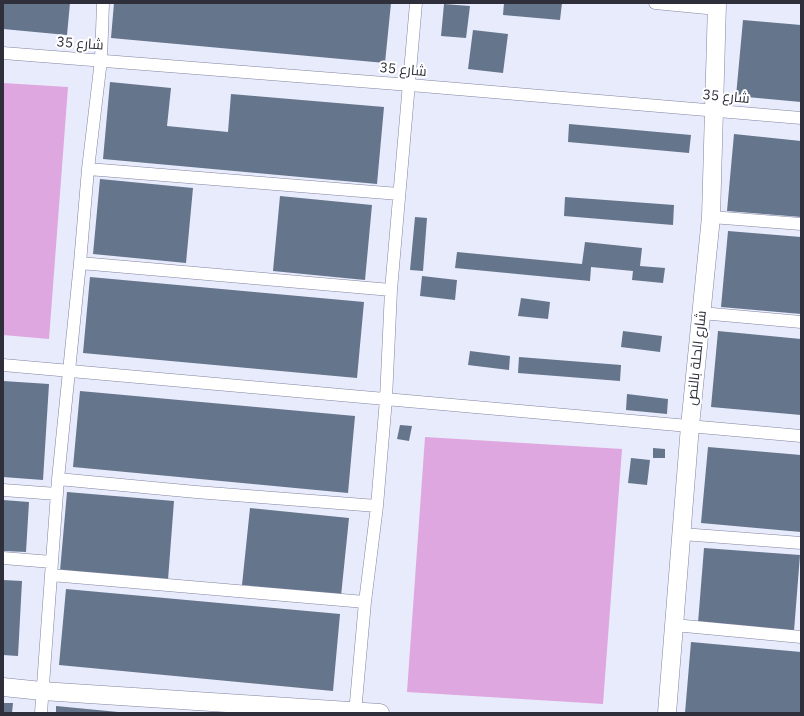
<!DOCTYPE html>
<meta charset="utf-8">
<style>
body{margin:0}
#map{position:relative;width:804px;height:716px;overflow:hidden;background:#e8ebfc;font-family:"IBM Plex Sans",sans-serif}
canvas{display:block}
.frame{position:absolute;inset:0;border:4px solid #2e2f3a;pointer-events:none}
</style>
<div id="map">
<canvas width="804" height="716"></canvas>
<div class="frame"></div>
</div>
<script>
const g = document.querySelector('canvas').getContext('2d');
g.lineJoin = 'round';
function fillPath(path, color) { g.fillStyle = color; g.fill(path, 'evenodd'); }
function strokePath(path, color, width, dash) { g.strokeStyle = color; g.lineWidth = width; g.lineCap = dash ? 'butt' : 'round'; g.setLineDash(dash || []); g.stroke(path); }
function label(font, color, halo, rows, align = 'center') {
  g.font = font + ' "IBM Plex Sans",Cairo,sans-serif'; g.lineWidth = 4; g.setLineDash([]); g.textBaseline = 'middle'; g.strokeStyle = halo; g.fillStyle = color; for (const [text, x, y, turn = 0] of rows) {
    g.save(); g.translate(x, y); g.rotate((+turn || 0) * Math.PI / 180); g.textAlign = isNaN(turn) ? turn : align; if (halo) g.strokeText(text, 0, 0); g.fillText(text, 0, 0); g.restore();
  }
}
fillPath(new Path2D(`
 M3 83 68 87 49 339 3 335Z
 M425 437 622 449 603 704 407 692Z`), '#dfa7df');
fillPath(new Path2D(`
 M3 3H70L67 35 3 29Z
 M114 3H391L385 63 111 38Z
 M504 3H562L560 20 503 15Z
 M444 4 470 6 466 38 441 36Z
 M743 20 801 25V102L736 96Z
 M473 30 508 34 503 73 468 69Z
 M110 82 171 88 167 126 228 132 231 94 384 107 377 184 103 159Z
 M569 124 691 135 689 153 568 142Z
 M734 134 801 141V217L727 211Z
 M100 179 193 188 186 263 93 254Z
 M280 196 372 205 365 280 273 271Z
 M565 197 674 205 673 225 564 216Z
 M415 217 427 218 423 271 410 270Z
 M728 231 801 237V314L721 307Z
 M585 242 642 248 640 266 665 268 663 283 632 280 633 271 591 267 590 281 455 268 457 252 582 264Z
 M422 276 457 280 455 300 420 296Z
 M90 277 364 302 357 378 83 353Z
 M521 298 550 302 548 319 518 316Z
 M623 331 662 336 660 352 621 347Z
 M718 331 801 339V415L711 407Z
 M470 351 510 356 509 370 468 365Z
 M519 357 621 365 620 381 518 373Z
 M3 381 49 384 43 480 3 477Z
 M80 391 355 416 348 493 73 467Z
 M627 394 668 399 667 414 626 410Z
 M400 425 412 426 409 441 397 439Z
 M708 447 801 455V532L701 523Z
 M653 448 665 449V458H653Z
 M631 458 650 460 647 485 628 483Z
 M67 492 174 501 168 580 60 571Z
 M3 500 29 502 26 552 3 551Z
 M250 508 349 518 341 596 242 585Z
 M704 548 800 555 794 631 698 623Z
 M3 580 22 581 18 656 3 655Z
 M66 589 340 614 333 691 59 665Z
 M691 642 801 652V713H685Z
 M3 703H13L12 713H3Z
 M56 706 118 712V713H56Z`), '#65758c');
const street = new Path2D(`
 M655 3 717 9
 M3 53 410 85 801 118
 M88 169 399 194
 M711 217 801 224
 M80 263 391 290
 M701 313 801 322
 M3 365 801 436
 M58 479 196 492 377 506
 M3 490 57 494
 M682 534 801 543
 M3 558 52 562
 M51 575 365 602
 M674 625 801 637
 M41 713 58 479 80 263 88 169 101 60 103 3
 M355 713 365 602 377 506 386 399 391 290 416 3`);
const secondary = new Path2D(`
 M3 687 42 691 380 713
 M667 713 690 426 711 217 717 3`);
strokePath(street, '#81849e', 13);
strokePath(secondary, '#81849e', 19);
strokePath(street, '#fff', 12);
strokePath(secondary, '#fff', 18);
label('14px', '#2e2f3a', '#fff', [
 ["شارع 35",80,44,4],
 ["شارع 35",403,70,5],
 ["شارع 35",726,97,5],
 ["شارع الحلة بالنص",697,358,-84]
]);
</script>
